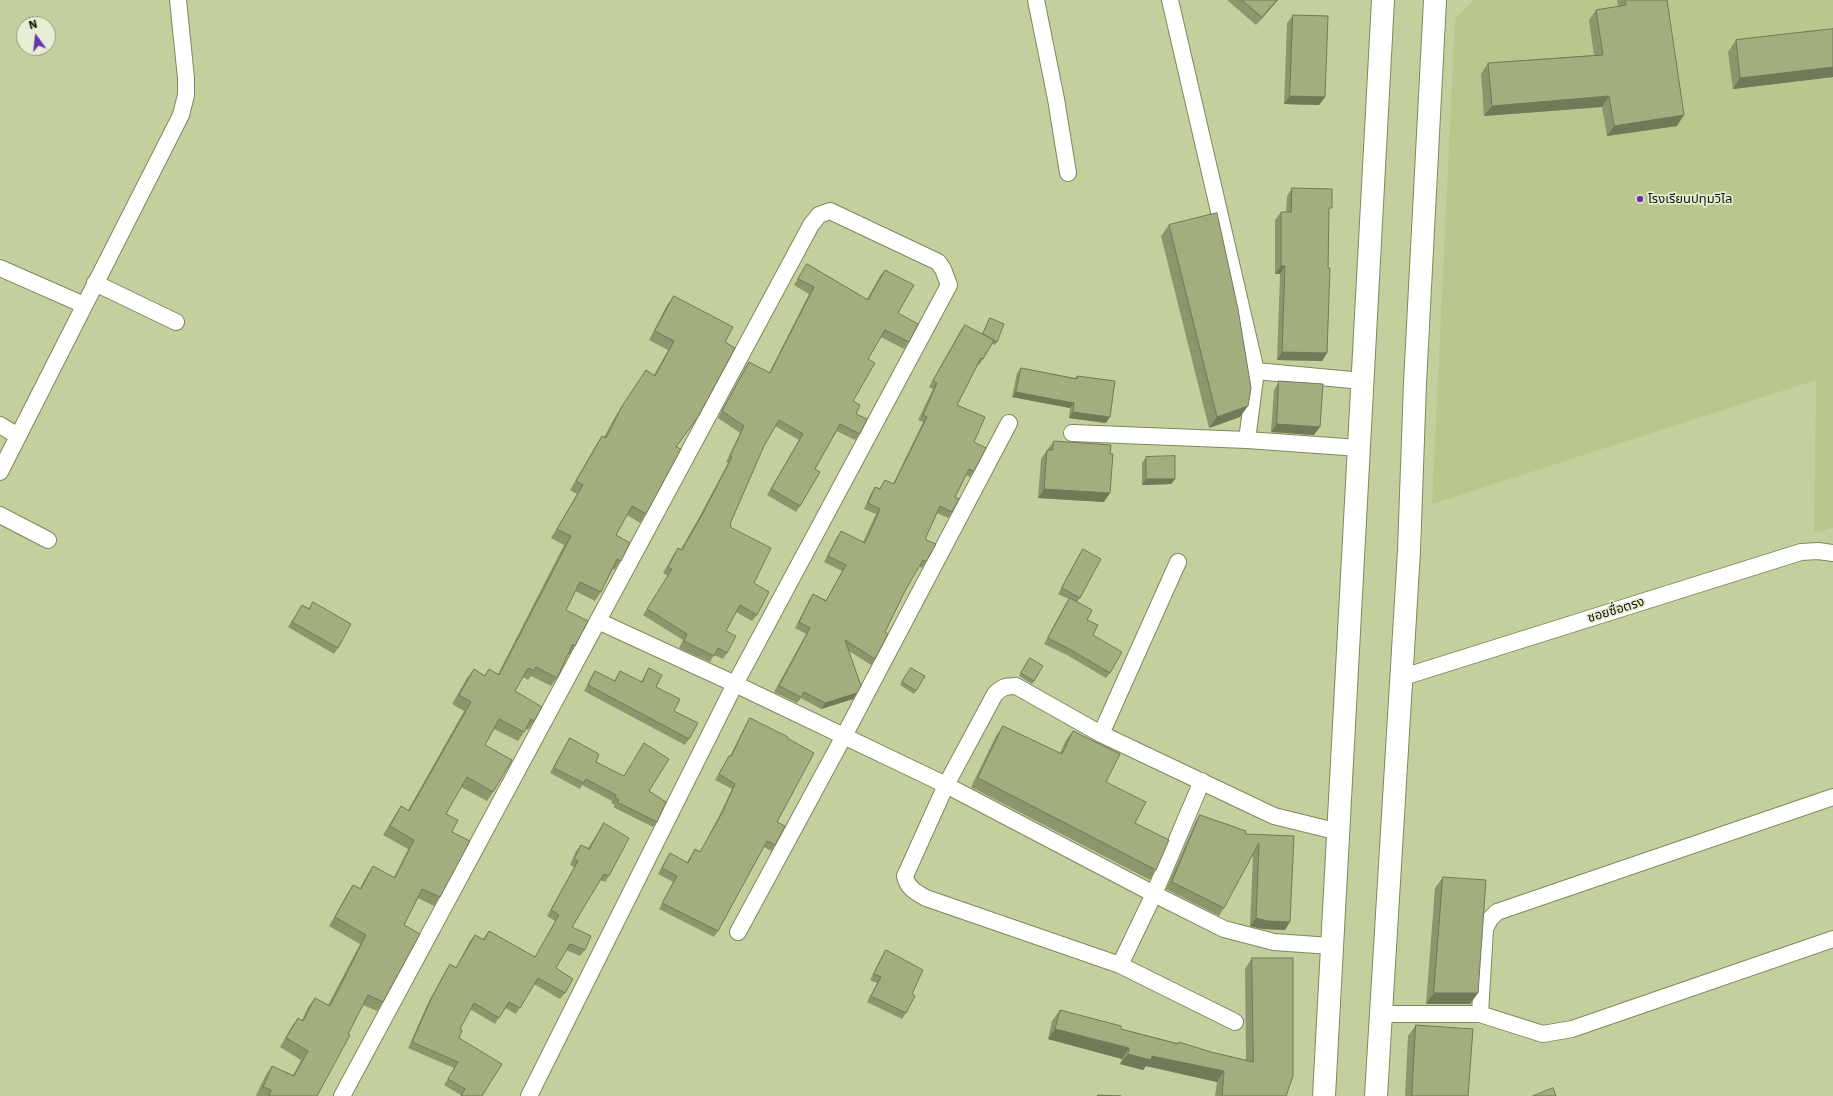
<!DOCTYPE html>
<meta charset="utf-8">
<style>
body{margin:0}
#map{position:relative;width:1833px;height:1096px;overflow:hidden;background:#c3d09e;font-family:"Work Sans",sans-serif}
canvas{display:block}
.north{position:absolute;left:16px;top:16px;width:40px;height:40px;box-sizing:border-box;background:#e6edd4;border:1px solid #919781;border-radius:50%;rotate:345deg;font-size:11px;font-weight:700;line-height:16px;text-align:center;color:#111504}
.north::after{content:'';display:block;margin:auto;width:14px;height:18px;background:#6934ab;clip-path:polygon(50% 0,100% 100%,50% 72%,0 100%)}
</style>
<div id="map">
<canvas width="1833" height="1096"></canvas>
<div class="north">N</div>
</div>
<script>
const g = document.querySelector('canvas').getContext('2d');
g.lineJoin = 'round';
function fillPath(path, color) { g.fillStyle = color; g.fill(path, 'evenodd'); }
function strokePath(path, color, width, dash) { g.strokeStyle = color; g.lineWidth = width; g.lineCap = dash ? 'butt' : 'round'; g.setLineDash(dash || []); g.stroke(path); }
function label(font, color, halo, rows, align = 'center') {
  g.font = font + ' "Work Sans","Noto Sans Thai",sans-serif'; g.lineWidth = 3.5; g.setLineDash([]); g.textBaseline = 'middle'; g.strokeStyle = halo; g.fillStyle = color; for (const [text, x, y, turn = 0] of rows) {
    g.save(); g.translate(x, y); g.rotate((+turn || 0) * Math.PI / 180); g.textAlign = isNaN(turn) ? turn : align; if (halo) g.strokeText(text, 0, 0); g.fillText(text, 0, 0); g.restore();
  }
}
fillPath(new Path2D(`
 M1474 0H1833V528L1814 533 1816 380 1432 504 1455 19Z`), '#b8c78e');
const minor = new Path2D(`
 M1036 0 1056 99 1068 173
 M1170 0 1256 371 1362 381
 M0 268 84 305
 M95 283 176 322
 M0 425 18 436
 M1072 433 1247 440 1359 448
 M1247 440 1256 371
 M0 472 181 115 186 95V78L178 0
 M0 515 48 540
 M598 621 735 684 946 785 1154 894 1224 929 1274 942 1331 946
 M1400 678 1801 552 1818 551 1833 553
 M1101 734 1178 562
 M738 932 844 736 1009 423
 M1120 965 1154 894 1202 781
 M1382 1014H1480L1543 1034 1572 1029 1833 939
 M1480 1014 1485 929 1490 919 1497 912 1833 797
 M1235 1022 1120 965 926 898C917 893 907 888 905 876L910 865 946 785 995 694C1002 687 1006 686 1016 686L1101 734 1274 816 1339 832
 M342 1096 811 225 819 215 830 211 938 262 943 269 949 285 735 684 529 1096`);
const primary = new Path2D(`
 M1324 1096 1383 0
 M1376 1096 1409 551 1415 383 1435 0`);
strokePath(minor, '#7e895a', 18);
strokePath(primary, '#7e895a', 24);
strokePath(minor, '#fff', 16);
strokePath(primary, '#fff', 22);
fillPath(new Path2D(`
 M1227 0H1278L1256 25Z
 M1617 0H1667L1677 126 1607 136 1602 107 1484 116 1481 74 1488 63 1594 55 1589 20 1596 10 1618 7Z
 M1293 15 1325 97 1319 105 1284 104 1287 23Z
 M1833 29V77L1733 89 1728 52 1736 40Z
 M1292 188 1329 212 1327 353 1322 361 1277 360 1280 274H1275V220L1281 212H1286L1287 196Z
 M1169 225 1240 417 1209 428 1161 236Z
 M807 264 867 299 880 276 885 270 898 313 909 342 904 349 881 337 868 359 853 401 860 434 855 440 837 431 815 469 800 506 796 512 767 495 799 440 775 426 764 446 730 524V527L754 583 757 615 752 621 736 612 726 631 727 653 723 659 714 655 710 662 679 648 683 640 643 615 668 576 663 573 674 554 678 548 681 549 697 521 728 463 726 462 740 433 718 418 745 368 749 362 769 373 809 294 794 285Z
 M674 296 725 342 646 514 640 523 627 515 616 535 621 561 614 570 613 569 601 592 595 601 575 591 566 610 575 646 569 655 568 654 557 678 551 686 531 676 528 680 523 677 515 691 534 721 528 730 526 729 518 741 494 729 485 745 493 792 487 801 461 787 446 814 452 832 440 897 434 906 418 898 404 925 383 1002 377 1011 363 1005 317 1096H257L256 1095 266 1075 272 1066 293 1075 301 1060 280 1047 292 1026 298 1018 302 1020 308 1007 315 998 328 1005 360 944 329 926 347 894 353 885 360 888 367 875 373 866 394 877 408 849 383 835 395 815 401 806 408 810 464 711 452 704 467 678 474 669 484 676 489 669 498 674 564 545 551 538 577 494 570 490 596 445 602 436 604 437 616 415 646 370 654 375 668 350 649 340 667 305Z
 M990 318 997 342 995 345 992 344 983 359 979 365 978 364 957 405 974 442V471L970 477 966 475 955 497 952 512 948 518 937 513 926 537V562L922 568 919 566 906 589 885 632 875 659 871 665 849 651 857 693 853 699 821 709 801 698 797 703 774 692 806 634 795 628 809 600 813 594 826 600 842 571 824 562 837 537 841 531 863 542 876 514 864 509 871 493 875 487 879 489 885 480 893 484 923 422 918 420 933 389 929 387 961 330 965 325 982 334 988 321Z
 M1021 368 1075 378 1077 376 1106 423 1069 418 1070 408 1012 397 1017 373Z
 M1279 381 1314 435 1271 432 1274 390Z
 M1054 441 1104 502 1038 498 1041 459 1047 450H1048V449Z
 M1146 457 1175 479 1171 484 1142 485V463Z
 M1083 549 1080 598 1077 602 1087 620 1093 635 1110 673 1106 678 1067 655 1044 644 1066 603 1069 599 1058 594 1079 555Z
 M313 602 338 648 334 654 288 627 302 605 309 608Z
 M1028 660 1034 681 1032 684 1019 676Z
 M649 668 656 687 674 711 689 739 685 745 584 691 591 677 595 671 614 681 620 671 641 682Z
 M911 668 925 676 914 694 900 685Z
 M750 718 787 738 775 845 771 851 764 847 718 931 714 937 659 909 673 882 658 874 666 859 670 853 687 862 695 849 700 852 718 818 732 789 715 780 726 761 730 756 746 724Z
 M1003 726 1060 753 1066 740 1073 731 1106 782 1135 823 1156 870 1150 880 971 787 996 736Z
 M570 738 596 762 624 776 644 743 649 791 657 822 653 827 613 807 615 805 611 803 612 801 582 785 580 789 550 773 566 744Z
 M1200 815 1245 834 1294 836 1285 930 1262 929 1250 926 1253 854 1224 908 1219 916 1166 889 1195 823Z
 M604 823 609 876 605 882 600 880 572 927 585 950 580 956 566 950 556 968 565 993 560 999 534 984 516 1014 505 1008 495 1024 470 1009 460 1029 459 1038 482 1096H461V1095L444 1085 454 1068 408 1048 428 1003 446 970 450 964 456 967 470 941 475 935 483 939 489 931 535 957 555 921 547 916 574 867 570 865 576 851 581 845 588 848Z
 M1443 877 1478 993 1470 1004H1426L1435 888Z
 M886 950 912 994 906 1013 902 1019 867 1002 877 983 870 980 882 956Z
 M1252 958 1286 1096H1215L1217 1082 1146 1066 1143 1070 1120 1064 1122 1059 1048 1039 1052 1021 1060 1010 1121 1029 1177 1043 1179 1042 1211 1052 1246 1060 1245 969Z
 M1416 1025 1468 1096H1405L1408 1036Z`), '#8b966c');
fillPath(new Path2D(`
 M1277 0H1278L1256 25 1262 17Z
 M1833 67V77L1733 89 1740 78Z
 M1290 96 1325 97 1319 105 1284 104Z
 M1609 96 1602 107 1484 116 1492 106Z
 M1684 115 1677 126 1607 136 1614 126Z
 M1281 266H1285L1280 274H1275Z
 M1282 352 1327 353 1322 361 1277 360Z
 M1016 392 1074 403 1070 408 1012 397Z
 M1248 406 1240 417 1209 428 1217 417Z
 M1073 412 1110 417 1106 423 1069 418Z
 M1277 424 1320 427 1314 435 1271 432Z
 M1146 479H1175L1171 484 1142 485Z
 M1044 489 1110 493 1104 502 1038 498Z
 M857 693 853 699 821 709 825 703Z
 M1256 918 1290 922 1285 930 1262 929 1250 926Z
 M1434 993H1478L1470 1004H1426Z
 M1055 1029 1129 1048 1122 1059 1048 1039Z
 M1128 1054 1152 1056 1224 1071 1217 1082 1146 1066 1143 1070 1120 1064Z`), '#717a58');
const building = new Path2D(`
 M1242 0H1277L1262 17Z
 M1625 0H1667L1684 115 1614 126 1609 96 1492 106 1488 63 1603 55 1596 10 1626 5Z
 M1293 15 1328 16 1325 97 1290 96Z
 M1833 29V67L1740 78 1736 40Z
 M1292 188 1332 189V208H1329L1328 268H1330L1327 353 1282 352 1285 266H1281V212H1291Z
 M1217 213 1238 309 1251 388 1248 406 1217 417 1169 225Z
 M807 264 868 300 885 270 914 285 898 313 918 324 909 342 885 330 868 359 875 363 853 401 860 405 856 414 867 419 860 434 840 424 815 469 820 472 800 506 771 489 803 434 779 420 764 446 730 524 731 525 730 527 771 548 754 583 769 592 757 615 740 605 726 631 736 636 727 653 718 648 714 656 684 641 687 634 647 609 672 569 668 567 678 548 682 550 702 515 732 457 730 456 744 426 722 411 749 362 770 373 814 287 798 279Z
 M674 296 733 327 725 342 735 348 698 417 676 447 681 449 646 514 632 506 616 535 630 543 621 561 617 559 601 592 580 582 566 610 588 621 575 646 573 644 557 678 536 667 534 671 528 668 515 691 542 707 534 721 531 719 524 732 499 719 485 745 512 760 493 792 467 777 446 814 458 820 452 832 470 841 440 897 422 889 404 925 420 934 383 1002 368 995 348 1034 350 1035 317 1096H269L271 1090 263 1087 272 1066 294 1076 308 1051 286 1038 298 1018 303 1021 315 998 330 1006 366 935 335 917 353 885 361 889 373 866 395 878 414 840 390 826 401 806 409 811 471 702 459 695 474 669 485 676 489 669 499 675 571 536 557 529 583 485 576 481 602 436 606 438 622 406 646 370 655 376 674 341 655 331Z
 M990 318 1004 324 997 342 983 334Z
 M965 325 994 340 983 359 981 358 957 405 985 417 974 442 986 448 974 471 969 469 955 497 959 499 952 512 940 506 926 537V540L936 544 926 562 923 560 906 589 885 632 888 634 875 659 845 640 861 686 857 693 825 703 804 692 801 697 779 686 810 628 799 622 813 594 826 601 846 565 828 556 841 531 865 543 880 509 868 503 875 487 880 489 885 480 894 484 927 417 923 415 937 383 933 381Z
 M1021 368 1077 379V376L1115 381 1110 417 1073 412 1074 403 1016 392Z
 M1279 381 1323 384 1320 427 1277 424Z
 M1054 441 1111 445 1110 454H1113L1110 493 1044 489 1047 450H1052Z
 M1175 456V479H1146V457Z
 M1083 549 1101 559 1080 598 1062 588Z
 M1070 598 1092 610 1087 620 1098 625 1093 635 1122 652 1110 673 1071 650 1048 638Z
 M313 602 351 624 338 648 292 622 302 605 309 609Z
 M1030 658 1043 666 1034 681 1021 673Z
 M649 668 662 675 656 687 680 699 674 711 698 723 689 739 588 685 595 671 615 681 620 671 642 682Z
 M911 668 925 676 916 691 902 682Z
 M750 718 788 737 787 738 814 753 777 822 785 826 775 845 767 841 718 931 662 903 677 876 662 868 670 853 688 863 695 849 700 852 722 813 735 784 719 774 729 756H731Z
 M1003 726 1062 754 1073 731 1120 754 1106 782 1146 802 1135 823 1169 840 1156 870 978 778Z
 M570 738 599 754 596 762 624 776 644 743 669 759 649 791 666 802 657 822 617 802 619 800 615 797 616 795 586 779 584 783 554 768Z
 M1200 815 1246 831 1245 834 1294 836 1290 922 1268 921 1256 918 1259 843 1224 908 1172 882Z
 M604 823 629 838 609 876 604 874 572 927 591 936 585 950 570 944 556 968 573 979 565 993 538 978 520 1008 509 1002 499 1018 474 1003 460 1029 462 1030 459 1038 502 1064 482 1096H461L465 1089 448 1079 458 1062 412 1042 432 997 450 964 456 968 475 935 484 940 489 931 535 957 559 915 551 910 578 861 574 859 581 845 589 849Z
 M1443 877 1486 880 1478 993H1434Z
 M886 950 923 970 912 994 915 996 906 1013 871 996 881 977 874 974Z
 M1252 958H1293V1076L1286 1096H1222L1224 1071 1152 1056 1151 1060 1128 1054 1129 1048 1055 1029 1060 1010 1121 1026V1029L1178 1044 1179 1042 1211 1052 1253 1062Z
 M1416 1025 1473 1029 1468 1096H1412Z
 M1553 1088 1556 1096H1533Z
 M1098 1095 1121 1096H1098Z`);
fillPath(building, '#a2ae7d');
strokePath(building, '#717a58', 1);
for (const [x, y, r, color] of [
 [1640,199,4,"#6934ab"]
]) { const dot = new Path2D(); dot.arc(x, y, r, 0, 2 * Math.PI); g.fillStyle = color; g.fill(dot); strokePath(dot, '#e6edd4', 1.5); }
label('13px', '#111504', '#e6edd4', [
 ["โรงเรียนปทุมวิไล",1648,199]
], 'left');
label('13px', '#111504', '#e6edd4', [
 ["ซอยซื่อตรง",1616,610,-17]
]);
</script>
